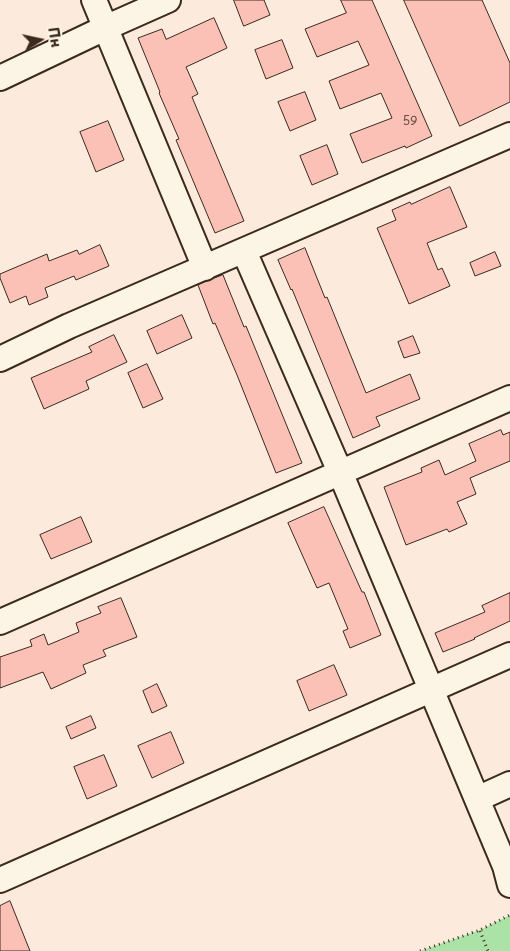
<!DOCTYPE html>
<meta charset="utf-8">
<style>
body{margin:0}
#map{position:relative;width:510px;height:951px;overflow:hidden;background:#fcebdc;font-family:"Playpen Sans",sans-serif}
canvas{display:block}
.north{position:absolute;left:15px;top:15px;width:50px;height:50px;-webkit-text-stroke:4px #fcf5e5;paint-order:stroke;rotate:80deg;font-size:14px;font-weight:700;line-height:20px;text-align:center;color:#3b2a1e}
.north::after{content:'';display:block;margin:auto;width:18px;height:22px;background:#3b2a1e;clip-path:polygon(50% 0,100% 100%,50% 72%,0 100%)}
</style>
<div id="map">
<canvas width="510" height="951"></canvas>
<div class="north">Пн</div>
</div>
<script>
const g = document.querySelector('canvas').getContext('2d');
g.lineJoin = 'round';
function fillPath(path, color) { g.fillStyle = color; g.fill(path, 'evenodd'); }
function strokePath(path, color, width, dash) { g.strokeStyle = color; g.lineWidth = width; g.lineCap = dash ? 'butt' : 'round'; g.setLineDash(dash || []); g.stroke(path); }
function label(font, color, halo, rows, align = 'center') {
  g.font = font + ' "Playpen Sans",sans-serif'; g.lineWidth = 5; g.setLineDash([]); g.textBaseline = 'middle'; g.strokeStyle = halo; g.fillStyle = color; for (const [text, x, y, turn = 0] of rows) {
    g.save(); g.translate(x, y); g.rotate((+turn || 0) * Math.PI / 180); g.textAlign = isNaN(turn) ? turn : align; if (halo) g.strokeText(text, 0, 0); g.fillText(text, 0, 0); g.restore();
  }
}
fillPath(new Path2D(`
 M510 915V951H420L480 930Z`), '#abe2a5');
const building = new Path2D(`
 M234 0H264L270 15 244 26Z
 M341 0H372L432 136 406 148 405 146 362 163 350 134 392 118 381 93 340 109 329 81 369 65 358 41 317 57 305 29 346 13Z
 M404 0H482L510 63V102L460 126Z
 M214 18 227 48 186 67 198 94 192 97 244 221 215 233 176 140 179 139 159 93 160 92 138 38 162 29 166 39Z
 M282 40 293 68 266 79 255 50Z
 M305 92 316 120 290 131 278 102Z
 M108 121 124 160 96 172 80 132Z
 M327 145 338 174 312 185 300 156Z
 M450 187 467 227 427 243 438 270 442 268 450 286 409 304 377 228 396 220 392 210 410 202 411 204Z
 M100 245 109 266 76 280 74 276 45 288 48 297 29 305 26 296 10 303 0 278V274L47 254 49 261 77 250 79 254Z
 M305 248 325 298 327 297 366 393 410 374 420 399 376 417 380 426 353 438 292 289 291 290 278 260Z
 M495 252 501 266 475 276 470 263Z
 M223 275 244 327 246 326 302 463 276 473 237 375 215 323 213 324 198 285Z
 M182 315 192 338 157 354 147 331Z
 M114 335 127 362 86 381 89 389 44 409 31 378 92 352 89 347Z
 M413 336 420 353 404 358 398 342Z
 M147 364 163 399 143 408 128 373Z
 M501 430 503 435 510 432V461L470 478 476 494 457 502 467 524 449 532 447 529 406 545 384 487 422 472 421 468 439 460 445 475 476 461 469 444Z
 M324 507 362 592H364L381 635 350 648 343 631 348 629 329 583 317 588 288 523Z
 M81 517 92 542 51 559 40 535Z
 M510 593V621L474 638 475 639 443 652 435 633 485 612 482 606Z
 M121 598 137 637 103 650 106 656 83 665 86 673 51 689 43 672 0 688V657L32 646 30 640 44 634 48 645 79 632 76 623 101 613 98 607Z
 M334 665 347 695 309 711 297 681Z
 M157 684 167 706 152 713 143 691Z
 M91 716 96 728 71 739 66 727Z
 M171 732 184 763 152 778 138 746Z
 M104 755 117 786 87 799 74 767Z
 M10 901 30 951H0V906Z`);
fillPath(building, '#fcc1b6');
strokePath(building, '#3b2a1e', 1);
const minor = new Path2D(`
 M94 0 205 268
 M0 78 105 28 168 0
 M244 251 340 472 505 866 510 885
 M0 359 69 326 510 135
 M0 622 510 398
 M477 799 510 784
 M0 880 510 655`);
strokePath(minor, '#3b2a1e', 28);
strokePath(new Path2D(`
 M480 931 488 951
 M420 951 480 930 510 915`), '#3b2a1e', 3, [1, 4]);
strokePath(minor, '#fcf5e5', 24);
label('12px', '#6b5044', null, [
 ["59",410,122]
]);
</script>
